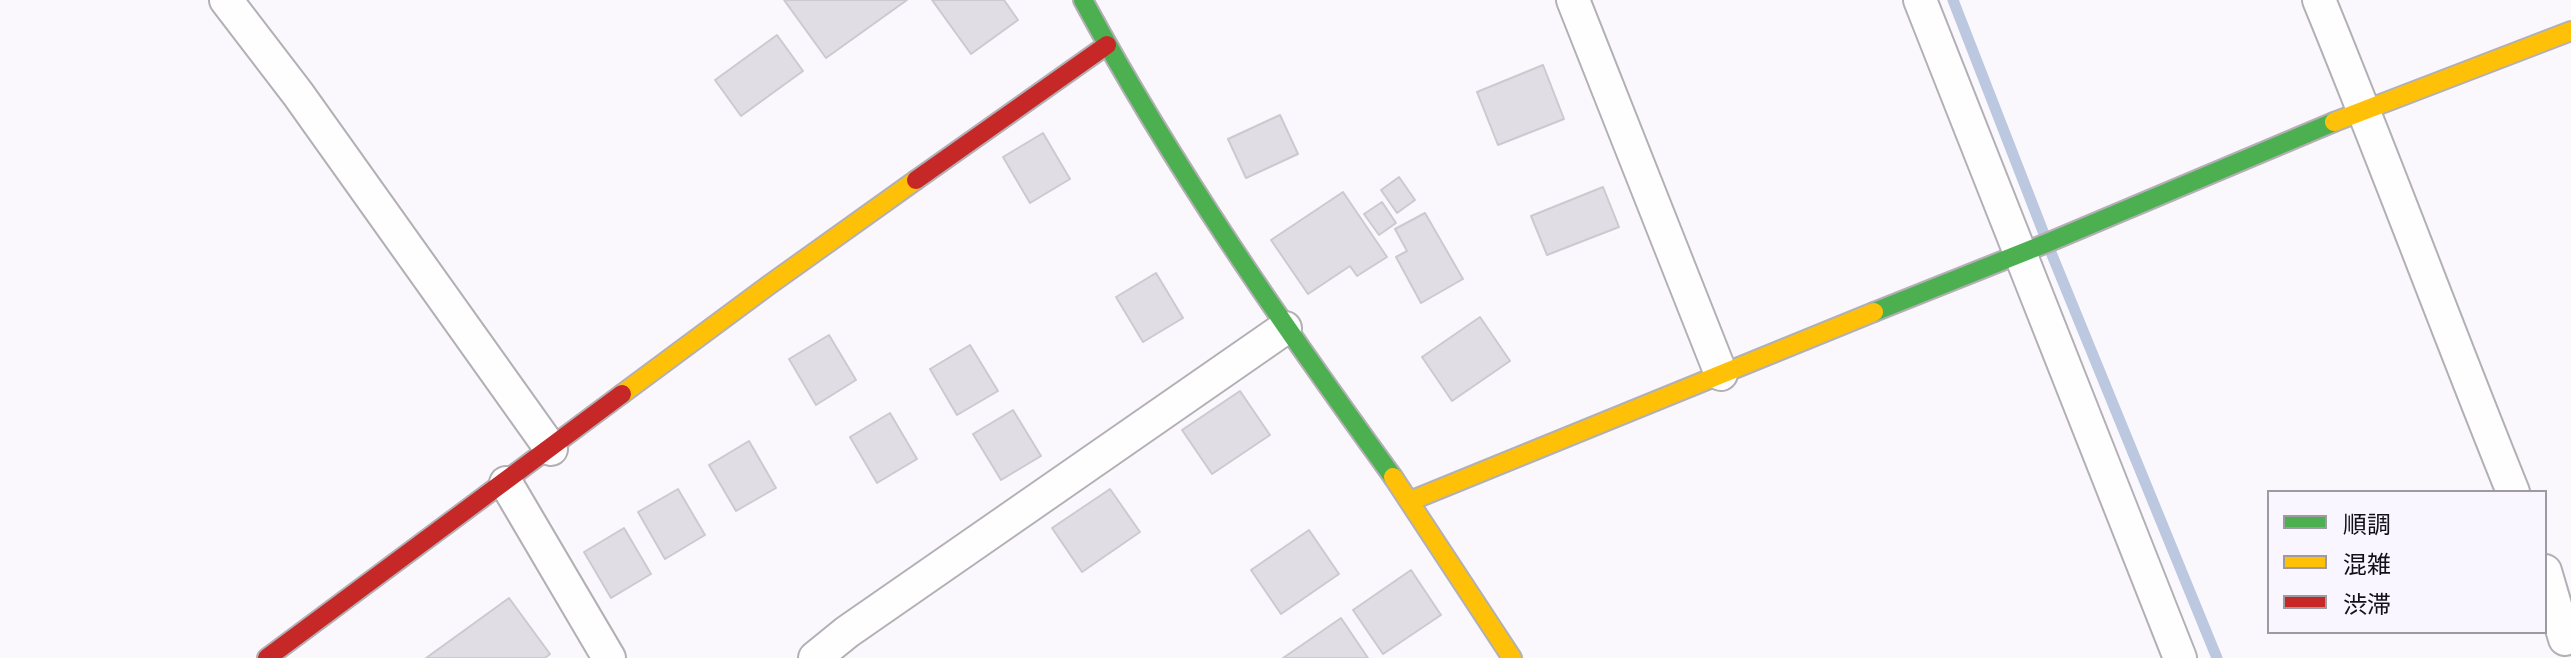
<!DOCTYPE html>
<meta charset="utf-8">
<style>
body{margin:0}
#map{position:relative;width:2571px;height:658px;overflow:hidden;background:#faf8fd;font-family:Karla,"Noto Sans JP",sans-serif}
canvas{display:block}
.legend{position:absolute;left:2267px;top:490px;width:280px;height:144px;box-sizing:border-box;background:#faf6ff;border:2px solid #9e9aa2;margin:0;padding:10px 14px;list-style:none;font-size:24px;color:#131017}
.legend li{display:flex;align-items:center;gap:16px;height:40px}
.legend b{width:40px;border:2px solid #9e9aa2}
</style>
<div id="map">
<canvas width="2571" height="658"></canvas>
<ul class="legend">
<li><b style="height:10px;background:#4caf50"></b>順調</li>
<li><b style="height:10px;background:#ffc107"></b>混雑</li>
<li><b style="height:10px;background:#c62828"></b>渋滞</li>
</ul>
</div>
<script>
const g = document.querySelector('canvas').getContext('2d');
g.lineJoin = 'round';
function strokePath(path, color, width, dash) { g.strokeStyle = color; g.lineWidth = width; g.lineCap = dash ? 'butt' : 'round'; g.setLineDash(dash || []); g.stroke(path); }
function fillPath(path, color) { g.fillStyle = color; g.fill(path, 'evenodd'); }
strokePath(new Path2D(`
 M1953 0 2044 234
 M2050 250 2217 658`), '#bcc8e0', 11);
const building = new Path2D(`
 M784 0H907L826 58Z
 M932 0H1004L1018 20 971 54Z
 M777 35 803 71 741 116 715 80Z
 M1543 65 1564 119 1498 145 1477 92Z
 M1280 115 1298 154 1246 178 1228 139Z
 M1043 133 1070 179 1030 203 1003 157Z
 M1399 177 1415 200 1397 213 1381 190Z
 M1603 187 1619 227 1547 255 1531 216Z
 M1343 192 1387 257 1357 276 1350 266 1308 294 1271 240Z
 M1382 202 1396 223 1379 235 1364 214Z
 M1425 213 1463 279 1421 303 1396 257 1407 251 1395 229Z
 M1156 273 1183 318 1143 342 1116 297Z
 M1480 317 1510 361 1452 401 1422 357Z
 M829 335 856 380 816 405 789 359Z
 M970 345 998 391 957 415 930 369Z
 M1240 391 1270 435 1212 474 1182 430Z
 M1013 410 1041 456 1001 480 973 434Z
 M890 413 917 459 877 483 850 437Z
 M749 441 776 488 736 511 709 465Z
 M678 489 705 535 665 559 638 512Z
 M1110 489 1140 532 1082 572 1052 528Z
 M624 528 651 574 611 598 584 552Z
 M1309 530 1339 574 1281 614 1251 570Z
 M1411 570 1441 615 1383 654 1353 610Z
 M509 598 550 654 545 658H426Z
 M1341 618 1368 658H1283Z`);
fillPath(building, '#e1dde4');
strokePath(building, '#cccad0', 2);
const street = new Path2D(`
 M226 0 298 94 551 449
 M1573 0 1721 374
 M1920 0 2180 658
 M2319 0C2386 163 2447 329 2513 492
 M506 483 609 658
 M2545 571 2565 639
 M815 658 847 632 1285 328`);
const fast = new Path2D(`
 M1083 0C1173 167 1282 324 1393 477
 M1874 312 2047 243 2334 122`);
const slow = new Path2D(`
 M2334 122 2571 31
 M622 394 769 285 916 180
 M1393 477 1512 658
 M1410 501 1874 312`);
const jam = new Path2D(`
 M916 180 1107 45
 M267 658 622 394`);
strokePath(street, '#b2afb5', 36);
strokePath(fast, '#b2afb5', 22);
strokePath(slow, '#b2afb5', 22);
strokePath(jam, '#b2afb5', 22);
strokePath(street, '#fefeff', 32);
strokePath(fast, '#4caf50', 18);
strokePath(slow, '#ffc107', 18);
strokePath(jam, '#c62828', 18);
</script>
